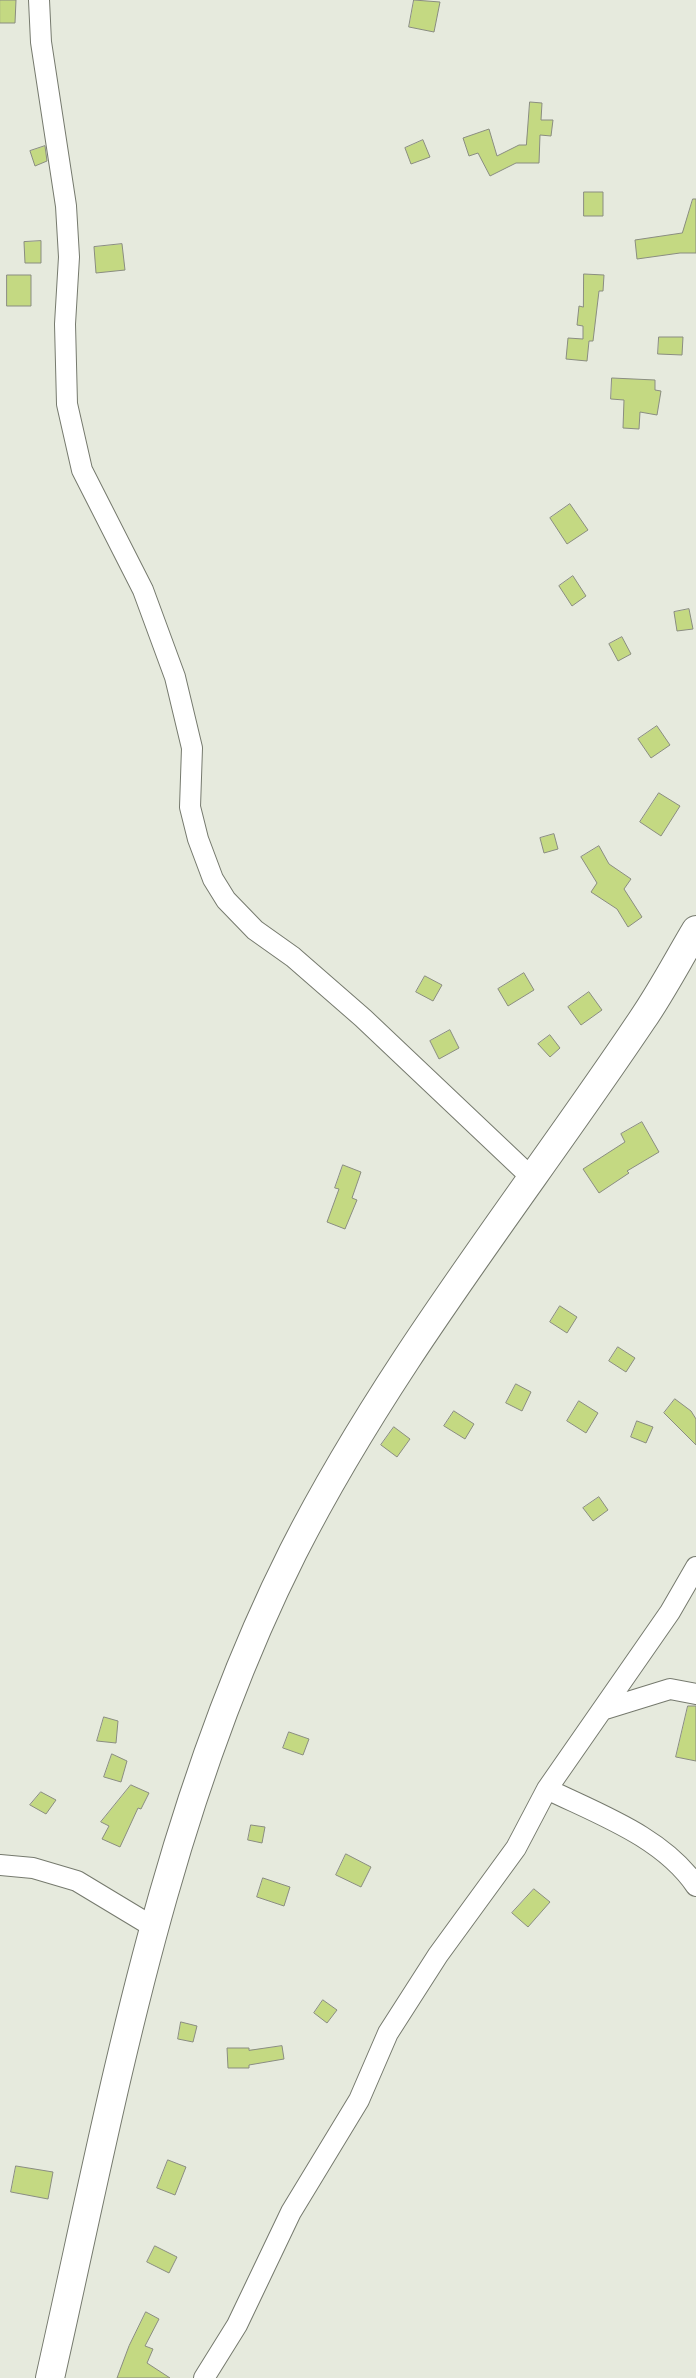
<!DOCTYPE html>
<style>
body{margin:0}
canvas{display:block;background:#e6eadd}
</style>
<canvas width="696" height="2378"></canvas>
<script>
const g = document.querySelector('canvas').getContext('2d');
g.lineJoin = 'round';
function fillPath(path, color) { g.fillStyle = color; g.fill(path, 'evenodd'); }
function strokePath(path, color, width, dash) { g.strokeStyle = color; g.lineWidth = width; g.lineCap = dash ? 'butt' : 'round'; g.setLineDash(dash || []); g.stroke(path); }
const building = new Path2D(`
 M0 0H16L15 23H0Z
 M414 0 440 2 434 32 409 27Z
 M530 102 542 103 541 120H553L551 136 540 135 539 163H516L490 176 478 153 469 156 463 138 489 129 497 156 519 145H526Z
 M423 140 430 157 411 164 405 148Z
 M45 146 47 161 35 166 30 151Z
 M584 192H603V216H584Z
 M693 199H696V253H680L637 259 635 240 682 233Z
 M41 241V263H25L24 242Z
 M122 244 125 270 96 273 94 247Z
 M584 274 604 275 603 291H599L593 341H589L587 361 566 359 568 338 583 339V326L577 325 579 306 583 307Z
 M7 275H31V306H7Z
 M659 337H683L682 355 658 354Z
 M612 378 655 380V390L661 391 657 415 640 412 639 429 623 428 624 400 611 399Z
 M570 504 588 530 567 544 550 518Z
 M573 576 586 596 572 606 559 586Z
 M689 609 693 629 677 631 674 612Z
 M622 637 631 654 618 661 609 644Z
 M657 726 670 745 651 758 638 739Z
 M659 793 680 806 661 836 640 822Z
 M554 834 558 849 544 853 540 838Z
 M599 846 609 864 631 879 624 889 642 917 628 927 617 909 591 892 597 883 581 857Z
 M524 973 534 990 508 1006 498 989Z
 M425 976 442 985 433 1001 416 992Z
 M589 992 602 1010 581 1025 568 1007Z
 M450 1030 459 1048 439 1059 430 1041Z
 M550 1035 560 1048 550 1057 538 1044Z
 M642 1122 659 1152 627 1171 629 1173 599 1193 583 1169 625 1142 621 1134Z
 M343 1165 361 1172 352 1198 357 1200 345 1229 327 1222 339 1189 335 1188Z
 M560 1306 577 1317 567 1333 550 1322Z
 M618 1347 635 1358 626 1372 609 1361Z
 M516 1384 531 1392 522 1411 506 1403Z
 M675 1399 691 1411 696 1419V1445L664 1413Z
 M579 1401 598 1413 586 1433 567 1421Z
 M454 1411 474 1424 465 1439 444 1426Z
 M637 1421 653 1427 646 1443 631 1437Z
 M394 1427 410 1439 397 1457 381 1445Z
 M599 1497 608 1510 593 1521 583 1508Z
 M688 1706H696V1761L676 1757Z
 M104 1717 118 1721 116 1743 97 1741Z
 M289 1732 309 1739 303 1755 283 1748Z
 M112 1754 127 1761 121 1782 104 1777Z
 M131 1785 149 1793 141 1809 138 1808 120 1847 102 1839 109 1826 101 1822Z
 M41 1792 56 1800 46 1814 30 1805Z
 M251 1825 265 1827 262 1843 248 1840Z
 M346 1854 371 1867 361 1887 336 1875Z
 M263 1878 290 1887 284 1906 257 1897Z
 M534 1889 550 1902 528 1927 512 1913Z
 M323 2000 337 2010 327 2023 314 2013Z
 M181 2022 197 2026 193 2042 178 2039Z
 M282 2046 284 2059 249 2065V2068H228L227 2048H249V2050Z
 M168 2160 186 2167 175 2195 157 2188Z
 M16 2166 53 2172 48 2199 11 2192Z
 M155 2246 177 2257 169 2273 147 2262Z
 M146 2312 159 2319 145 2346 153 2349 147 2363 170 2378H117L129 2346Z`);
fillPath(building, '#c4d982');
strokePath(building, '#8a8d81', 1);
const minor = new Path2D(`
 M39 0 41 42 66 206 69 257 65 324 67 404 82 470 143 590 175 677 192 748 190 807 198 839 213 879 226 900 255 930 293 957 363 1018 532 1178
 M602 1710 670 1689 696 1694
 M547 1789C598 1814 663 1837 696 1886
 M0 1865 33 1868 77 1881 155 1928
 M204 2378 237 2325 291 2212 359 2100 388 2033 438 1955 516 1848 547 1789 670 1612 696 1567`);
const secondary = new Path2D(`
 M50 2378C113 2099 163 1810 293 1552 389 1363 524 1196 642 1020 662 991 678 960 696 930`);
strokePath(minor, '#767a6e', 22);
strokePath(secondary, '#767a6e', 30);
strokePath(minor, '#fff', 20);
strokePath(secondary, '#fff', 28);
</script>
